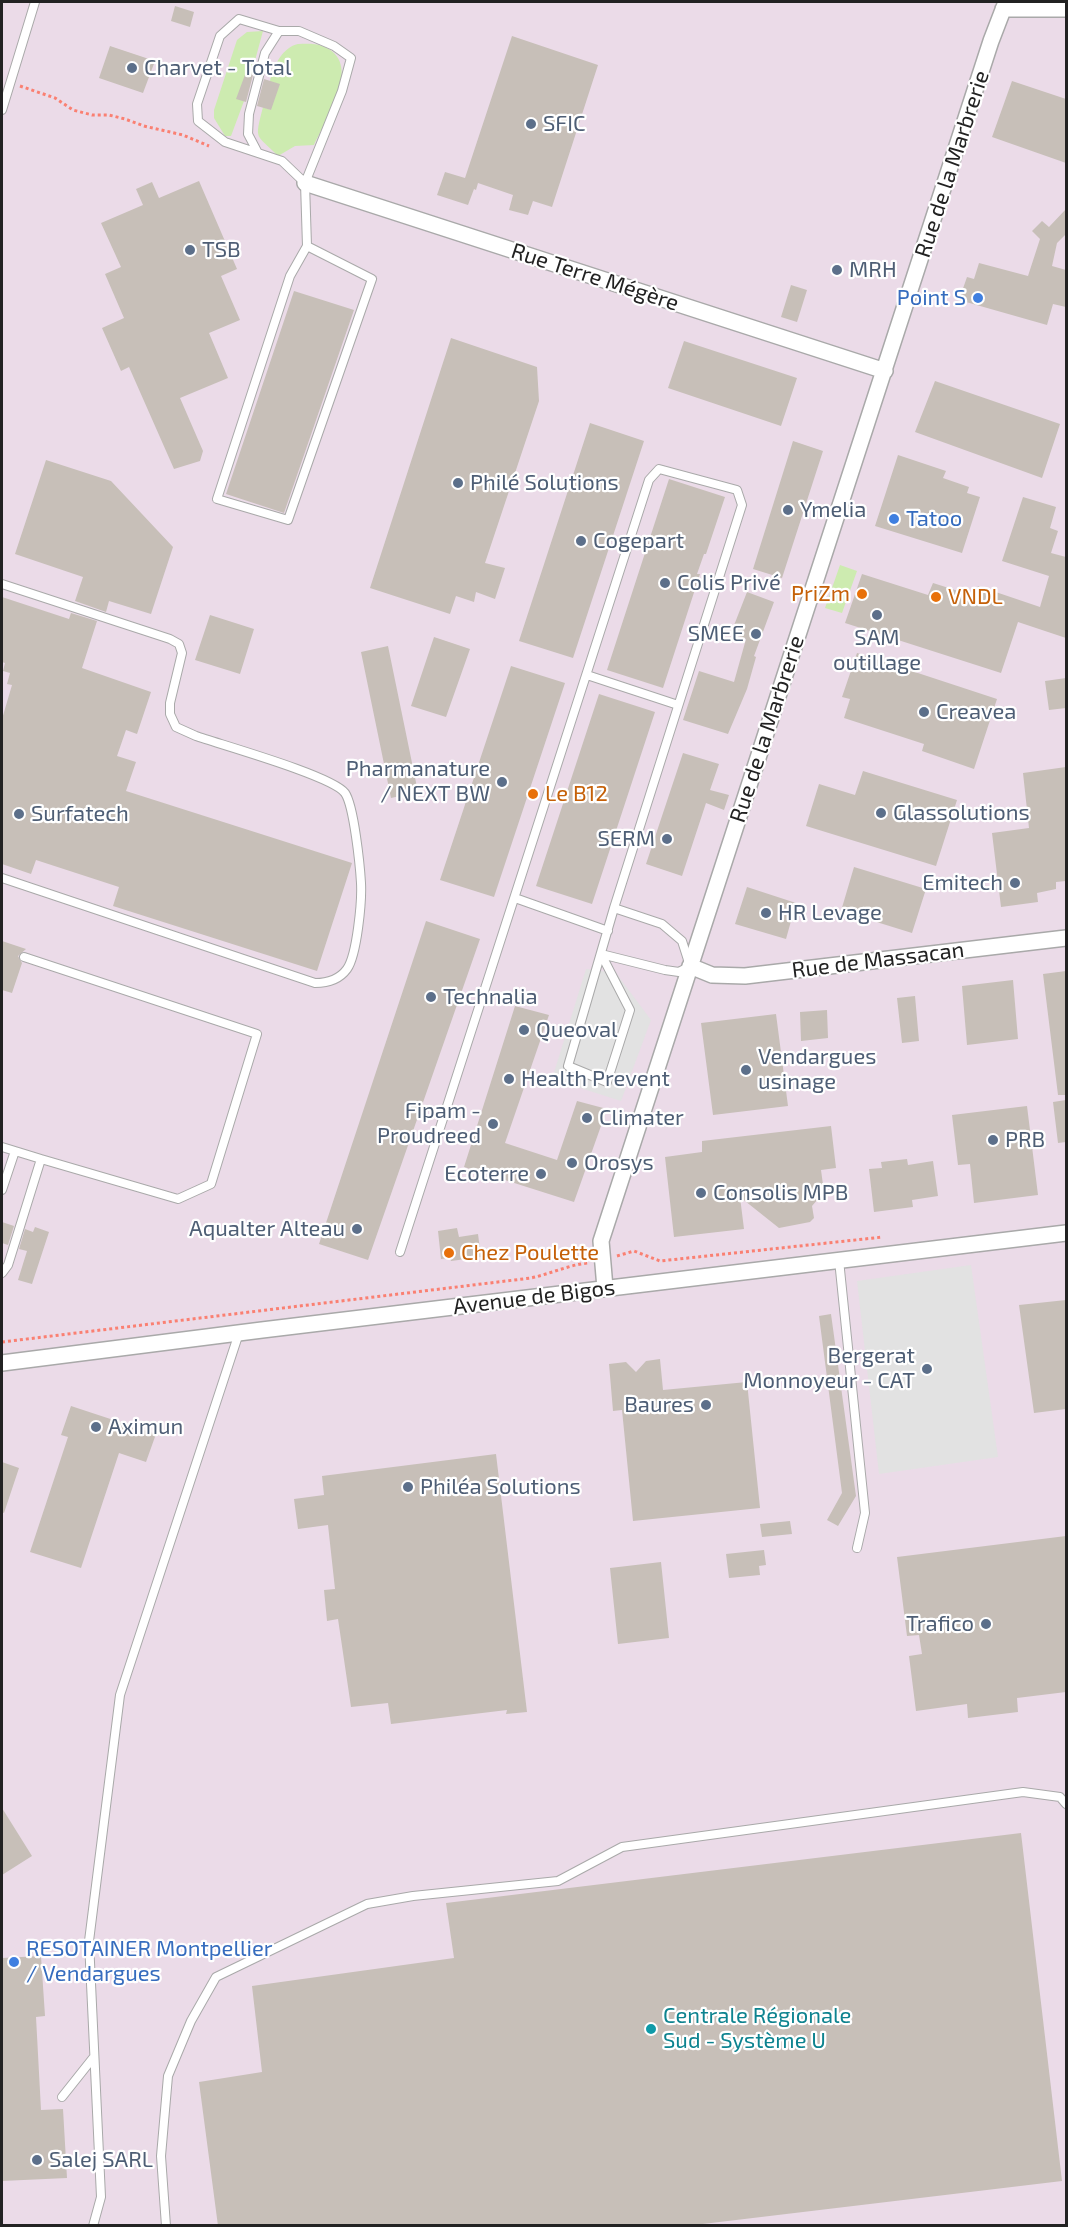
<!DOCTYPE html>
<meta charset="utf-8">
<style>
body{margin:0}
#map{position:relative;width:1068px;height:2227px;overflow:hidden;background:#f2efe9;font-family:"Exo 2",sans-serif}
canvas{display:block}
.frame{position:absolute;inset:0;border:3px solid #222;pointer-events:none}
</style>
<div id="map">
<canvas width="1068" height="2227"></canvas>
<div class="frame"></div>
</div>
<script>
const g = document.querySelector('canvas').getContext('2d');
g.lineJoin = 'round';
function fillPath(path, color) { g.fillStyle = color; g.fill(path, 'evenodd'); }
function strokePath(path, color, width, dash) { g.strokeStyle = color; g.lineWidth = width; g.lineCap = dash ? 'butt' : 'round'; g.setLineDash(dash || []); g.stroke(path); }
function label(font, color, halo, rows, align = 'center') {
  g.font = font + ' "Exo 2",sans-serif'; g.lineWidth = 4.5; g.setLineDash([]); g.textBaseline = 'middle'; g.strokeStyle = halo; g.fillStyle = color; for (const [text, x, y, turn = 0] of rows) {
    g.save(); g.translate(x, y); g.rotate((+turn || 0) * Math.PI / 180); g.textAlign = isNaN(turn) ? turn : align; if (halo) g.strokeText(text, 0, 0); g.fillText(text, 0, 0); g.restore();
  }
}
fillPath(new Path2D(`
 M2 2H1066V2225L2 2226Z`), '#ebdbe8');
fillPath(new Path2D(`
 M263 31 244 101 231 136H225L214 118V110L237 40 247 32Z
 M298 44C306 44 314 43 322 46 365 61 326 119 314 145L295 146 278 156C256 133 254 142 263 107L271 110C271 101 268 89 270 81 273 66 283 47 298 44Z
 M840 565 857 571 842 613 825 608Z`), '#cdebb0');
fillPath(new Path2D(`
 M586 969 616 973 651 1020 621 1101 552 1079Z
 M971 1265 998 1457 879 1474 857 1281Z`), '#e2e2e2');
fillPath(new Path2D(`
 M175 6 194 12 190 27 171 21Z
 M512 36 598 65 552 207 533 201 528 215 509 210 513 195 478 183 476 190 474 189 468 205 437 195 445 172 465 178Z
 M110 46 155 61 143 93 99 78Z
 M246 72 253 75 246 102 236 99Z
 M264 79 280 84 271 110 257 106Z
 M1012 81 1066 99V163L992 137Z
 M199 181 237 269 221 276 240 320 209 333 228 378 180 398 203 451 200 461 174 469 129 367 121 371 102 328 124 318 105 274 121 267 101 223 143 205 136 189 152 182 159 198Z
 M1066 209V234L1057 243 1052 266 1066 270V307L1053 304 1047 325 959 300 967 277 974 279 979 263 1028 276 1040 239 1032 231 1042 221 1049 227Z
 M791 285 807 290 797 322 781 317Z
 M294 291 354 310 284 513 226 494Z
 M451 338 537 367 539 401 485 563 505 568 495 599 476 592 474 602 456 596 450 614 370 588Z
 M684 341 797 378 781 426 668 388Z
 M935 381 1060 424 1042 478 915 432Z
 M590 423 644 441 573 658 519 641Z
 M793 441 823 451 782 578 753 569Z
 M898 455 946 471 943 478 969 487 967 493 980 497 962 553 875 526Z
 M46 460 111 481 173 547 151 614 109 601 106 612 75 601 83 577 15 554Z
 M669 479 725 497 706 554H704L697 574H700L663 688 607 670Z
 M1023 497 1056 507 1050 528 1058 531 1051 553 1066 557V638L1018 622 1001 673 845 623 862 574 928 595 933 583 974 596 978 586 1040 607 1049 576 1002 561Z
 M747 592 774 602 754 656 756 657 747 689 728 734 683 720 699 671 734 682 746 639 731 633Z
 M2 597 69 619 71 613 97 621 82 668 151 692 137 734 126 730 117 756 136 762 126 791 352 863 317 971 113 906 119 887 36 860 31 874 2 864V719L12 685 7 684 10 673 3 671 5 663 2 662Z
 M210 615 254 629 240 674 195 660Z
 M434 637 470 649 446 717 411 706Z
 M388 646 418 792 391 798 361 652Z
 M857 653 997 699 974 769 922 751 924 744 844 718 850 699 842 697Z
 M511 666 565 683 494 897 440 880Z
 M1066 678V708L1049 710 1045 681Z
 M599 694 655 712 592 904 536 886Z
 M683 753 719 764 710 790 729 795 724 810 706 803 682 876 646 864Z
 M1066 767V881L1056 882V889L1037 893 1038 902 1001 907 992 833 1029 828 1023 773Z
 M863 771 957 800 936 866 806 826 819 784 855 795Z
 M854 867 926 889 912 933 841 911Z
 M747 887 796 903 786 939 735 924Z
 M426 921 480 939 368 1260 319 1244Z
 M2 941 26 949 18 956 22 963 12 993 2 990Z
 M1066 971V1095H1058L1043 974Z
 M1013 980 1018 1039 967 1045 962 986Z
 M915 996 919 1041 902 1043 897 998Z
 M515 1006 549 1015 505 1143 557 1160 577 1101 607 1109 574 1202 464 1167Z
 M827 1010 828 1038 801 1041 800 1012Z
 M776 1014 788 1106 713 1115 701 1023Z
 M1066 1100V1142L1058 1143 1053 1102Z
 M1027 1106 1038 1195 974 1203 970 1164 958 1165 952 1115Z
 M831 1126 836 1168 821 1170 824 1192 812 1206 814 1218 810 1222 779 1228 740 1197 744 1229 674 1237 665 1157 702 1152V1141Z
 M907 1159 908 1165 933 1161 938 1196 912 1200 913 1207 874 1212 869 1169 882 1168 881 1162Z
 M2 1222 14 1226 8 1245 2 1243Z
 M35 1227 49 1232 32 1284 18 1280 27 1251 19 1249 25 1229 33 1232Z
 M457 1228 459 1237 478 1234 481 1257 451 1261 450 1258 441 1259 438 1231Z
 M1066 1300V1409L1034 1413 1019 1305Z
 M831 1314 856 1496 838 1526 827 1520 842 1493 819 1316Z
 M660 1359 663 1390 747 1382 760 1508 633 1521 622 1410 613 1411 609 1364 626 1362 636 1372 646 1361Z
 M71 1406 156 1434 146 1462 119 1453 81 1568 30 1552 68 1437 61 1435Z
 M496 1454 527 1712 506 1714 507 1710 391 1724 388 1703 351 1707 338 1619 327 1621 324 1590 335 1589 328 1525 298 1529 294 1499 324 1495 322 1476Z
 M2 1462 19 1468 4 1513 2 1512Z
 M790 1521 792 1534 762 1537 760 1524Z
 M1066 1536V1692L1017 1698 1018 1712 968 1718 967 1704 916 1711 909 1656 922 1654 919 1635 907 1636 897 1557Z
 M764 1550 766 1565 759 1566 760 1575 729 1578 726 1554Z
 M661 1562 669 1638 618 1644 610 1568Z
 M2 1808 32 1856 2 1875Z
 M1021 1833 1062 2181 686 2226H218L199 2082 262 2072 252 1986 454 1958 446 1903Z
 M41 1956 45 2016 36 2017 41 2110 63 2109 67 2178 2 2181V1958Z`), '#c7bfb8');
const lane = new Path2D(`
 M2 110 35 2
 M258 153 225 142 198 121 197 104 220 36 239 19 279 31
 M305 183 282 161 258 153 248 134 249 114 265 53 279 31H299L334 46 351 58 342 91 305 183 307 246 290 276 217 499 288 520 372 279 307 246
 M2 584 170 639 179 644 182 653 170 703V714L176 727 196 736C222 745 333 776 345 793 354 806 360 866 361 883 362 901 357 955 347 969 339 980 328 983 315 983L2 878
 M587 675 678 705
 M515 898 608 931
 M601 954 665 970 679 972 690 966 682 941 662 924 614 908
 M2 1147 41 1159
 M2 1190 15 1151
 M400 1252 649 480 659 469 737 490 742 505 614 908 568 1066 607 1082 630 1010 601 954
 M839 1260 865 1513 857 1548
 M2 1273 8 1265 41 1159 178 1199 211 1184 257 1034 24 957
 M62 2097 93 2058
 M93 2226 101 2197 89 1941 120 1695 239 1333
 M166 2226 161 2156 168 2076 191 2021 216 1977 367 1904 413 1896 558 1881 622 1847 1023 1792 1060 1797 1066 1804`);
const street = new Path2D(`
 M1003 9H1066
 M305 183 885 371
 M690 966 712 975 745 976 1066 938
 M605 1288 601 1241 991 41 1006 2
 M2 1363 262 1330 1066 1233`);
strokePath(lane, '#a9a9a9', 10);
strokePath(street, '#a9a9a9', 18);
strokePath(new Path2D(`
 M20 86 55 98 73 110 92 115H109L125 119 144 126 183 135 209 146
 M617 1256 634 1251 660 1261 883 1237
 M2 1342 531 1278C550 1274 568 1265 588 1263`), '#fa8072', 3, [3, 3]);
strokePath(lane, '#fff', 8);
strokePath(street, '#fff', 15);
for (const [x, y, r, color] of [
 [132,68,6,"#5c6f8a"],
 [531,124,6,"#5c6f8a"],
 [190,250,6,"#5c6f8a"],
 [837,270,6,"#5c6f8a"],
 [978,298,6,"#3f7fe0"],
 [458,483,6,"#5c6f8a"],
 [788,510,6,"#5c6f8a"],
 [894,519,6,"#3f7fe0"],
 [581,541,6,"#5c6f8a"],
 [665,583,6,"#5c6f8a"],
 [862,594,6,"#e8710a"],
 [936,597,6,"#e8710a"],
 [877,615,6,"#5c6f8a"],
 [756,634,6,"#5c6f8a"],
 [924,712,6,"#5c6f8a"],
 [502,782,6,"#5c6f8a"],
 [533,794,6,"#e8710a"],
 [881,813,6,"#5c6f8a"],
 [19,814,6,"#5c6f8a"],
 [667,839,6,"#5c6f8a"],
 [1015,883,6,"#5c6f8a"],
 [766,913,6,"#5c6f8a"],
 [431,997,6,"#5c6f8a"],
 [524,1030,6,"#5c6f8a"],
 [746,1070,6,"#5c6f8a"],
 [509,1079,6,"#5c6f8a"],
 [587,1118,6,"#5c6f8a"],
 [493,1124,6,"#5c6f8a"],
 [993,1140,6,"#5c6f8a"],
 [572,1163,6,"#5c6f8a"],
 [541,1174,6,"#5c6f8a"],
 [701,1193,6,"#5c6f8a"],
 [357,1229,6,"#5c6f8a"],
 [449,1253,6,"#e8710a"],
 [927,1369,6,"#5c6f8a"],
 [706,1405,6,"#5c6f8a"],
 [96,1427,6,"#5c6f8a"],
 [408,1487,6,"#5c6f8a"],
 [986,1624,6,"#5c6f8a"],
 [14,1962,6,"#3f7fe0"],
 [651,2029,6,"#0f9aa8"],
 [37,2160,6,"#5c6f8a"]
]) { const dot = new Path2D(); dot.arc(x, y, r, 0, 2 * Math.PI); g.fillStyle = color; g.fill(dot); strokePath(dot, '#fff', 2); }
label('22px', '#4e5e75', '#fff', [
 ["Charvet - Total",144,68],
 ["SFIC",543,124],
 ["TSB",202,250],
 ["MRH",849,270],
 ["Philé Solutions",470,483],
 ["Ymelia",800,510],
 ["Cogepart",593,541],
 ["Colis Privé",677,583],
 ["SMEE",744,634,"right"],
 ["SAM",877,638,"center"],
 ["outillage",877,663,"center"],
 ["Creavea",936,712],
 ["Pharmanature",490,769,"right"],
 ["/ NEXT BW",490,794,"right"],
 ["Glassolutions",893,813],
 ["Surfatech",31,814],
 ["SERM",655,839,"right"],
 ["Emitech",1003,883,"right"],
 ["HR Levage",778,913],
 ["Technalia",443,997],
 ["Queoval",536,1030],
 ["Vendargues",758,1057],
 ["usinage",758,1082],
 ["Health Prevent",521,1079],
 ["Fipam -",481,1111,"right"],
 ["Proudreed",481,1136,"right"],
 ["Climater",599,1118],
 ["PRB",1005,1140],
 ["Orosys",584,1163],
 ["Ecoterre",529,1174,"right"],
 ["Consolis MPB",713,1193],
 ["Aqualter Alteau",345,1229,"right"],
 ["Bergerat",915,1356,"right"],
 ["Monnoyeur - CAT",915,1381,"right"],
 ["Baures",694,1405,"right"],
 ["Aximun",108,1427],
 ["Philéa Solutions",420,1487],
 ["Trafico",974,1624,"right"],
 ["Salej SARL",49,2160]
], 'left');
label('22px', '#222', '#fff', [
 ["Rue de la Marbrerie",952,164,-72],
 ["Rue Terre Mégère",595,277,18],
 ["Rue de la Marbrerie",767,729,-72],
 ["Rue de Massacan",878,960,-7],
 ["Avenue de Bigos",534,1297,-7]
]);
label('22px', '#366cbe', '#fff', [
 ["Point S",966,298,"right"],
 ["Tatoo",906,519],
 ["RESOTAINER Montpellier",26,1949],
 ["/ Vendargues",26,1974]
], 'left');
label('22px', '#c56008', '#fff', [
 ["PriZm",850,594,"right"],
 ["VNDL",948,597],
 ["Le B12",545,794],
 ["Chez Poulette",461,1253]
], 'left');
label('22px', '#0d838f', '#fff', [
 ["Centrale Régionale",663,2016],
 ["Sud - Système U",663,2041]
], 'left');
</script>
